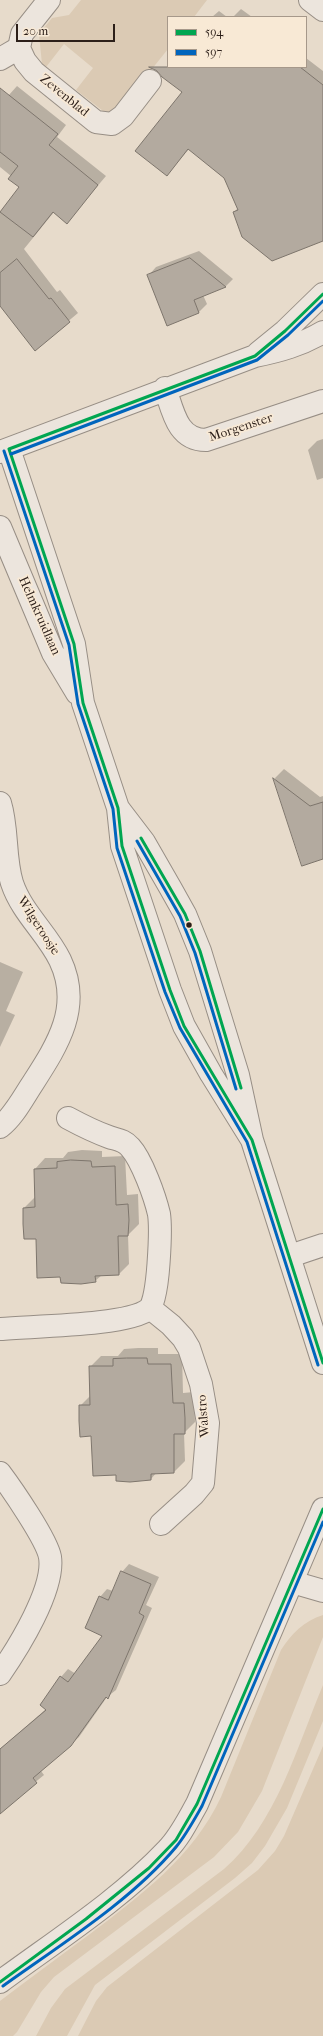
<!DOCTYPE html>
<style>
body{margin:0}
#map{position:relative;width:323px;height:2036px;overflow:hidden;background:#e7dbcb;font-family:"IM FELL French Canon",serif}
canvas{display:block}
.legend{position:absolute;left:167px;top:16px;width:140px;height:52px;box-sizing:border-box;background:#f8e9d5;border:1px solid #a6988a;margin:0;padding:5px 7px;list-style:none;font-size:12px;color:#2c1f19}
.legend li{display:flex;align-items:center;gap:8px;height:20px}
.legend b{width:20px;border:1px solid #a6988a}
.scale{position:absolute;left:16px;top:24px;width:99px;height:18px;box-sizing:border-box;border:2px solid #2c1f19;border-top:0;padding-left:5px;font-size:12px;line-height:14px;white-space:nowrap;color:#2c1f19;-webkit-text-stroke:3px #f8e9d5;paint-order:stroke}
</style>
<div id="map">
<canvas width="323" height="2036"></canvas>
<ul class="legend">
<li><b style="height:5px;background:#00a651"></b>594</li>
<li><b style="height:5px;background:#0065bd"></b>597</li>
</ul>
<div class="scale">20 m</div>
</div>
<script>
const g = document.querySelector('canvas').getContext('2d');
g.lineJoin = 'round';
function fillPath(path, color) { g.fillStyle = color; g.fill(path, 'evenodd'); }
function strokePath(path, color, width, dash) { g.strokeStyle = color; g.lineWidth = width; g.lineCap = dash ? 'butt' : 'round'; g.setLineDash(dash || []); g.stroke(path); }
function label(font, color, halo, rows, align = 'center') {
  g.font = font + ' "IM FELL French Canon",serif'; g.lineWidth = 3.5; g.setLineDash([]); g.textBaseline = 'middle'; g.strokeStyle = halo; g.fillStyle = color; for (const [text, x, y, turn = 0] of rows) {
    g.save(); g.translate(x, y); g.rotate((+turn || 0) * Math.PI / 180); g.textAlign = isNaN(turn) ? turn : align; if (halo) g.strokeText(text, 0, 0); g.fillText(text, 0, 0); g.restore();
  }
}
fillPath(new Path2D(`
 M81 0H207L194 17H168V49L115 115 107 114 76 90 93 68 64 44 46 67 42 64 39 34 52 18 69 15Z
 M323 1615V1637L262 1791 238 1832 214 1857 54 1977 41 1992 17 2032 13 2036H0V2001C30 1978 60 1956 90 1934 141 1895 193 1857 221 1797L281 1650C291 1634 304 1621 323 1615Z
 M323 1685V1721L287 1808 265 1846 252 1863 235 1878 95 1985 67 2036H36L51 2008 65 1989 224 1869C276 1824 297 1747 323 1685Z
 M323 1746V2036H78L96 2001 107 1987 258 1870 275 1851 284 1836Z`), '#dbcab4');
fillPath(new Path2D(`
 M241 9 252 17H233Z
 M219 11 227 17H212Z
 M306 58 323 71V240L234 212 238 208 225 177 189 149 167 175 184 92 174 67H306Z
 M17 86 66 125 57 137 106 176 67 222 54 212 24 249 57 292 60 290 78 313 35 349 0 305V213L20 187 11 176 0 167V105Z
 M199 251 233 279 226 286 203 295 207 304 199 312 168 324 149 275 156 267Z
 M323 439V478L317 480 308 450 317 441Z
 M284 769 320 797 323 796V858L303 865 275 778Z
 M0 962 23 972 6 1011 15 1015 0 1047Z
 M82 1150 102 1151V1157L125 1156 127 1195 138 1194 139 1224 128 1235 129 1264 119 1274 102 1275 95 1281 61 1276 37 1238 24 1208 35 1197V1169L45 1158H63L68 1152Z
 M138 1348H158V1354H182L183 1393 194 1392 195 1422 184 1433 185 1461 174 1472H157L151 1479 117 1474 92 1435 80 1406 91 1395 90 1367 101 1356H118L124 1349Z
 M129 1564 159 1577 146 1605 152 1608 116 1690 107 1697 79 1737 41 1771 44 1775 0 1811V1749L46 1709 61 1677 68 1669 76 1674 103 1635 100 1597 107 1589 113 1591 122 1572Z`), '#0003');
const building = new Path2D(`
 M149 67H300L323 85V241L272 261 242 237 233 212 238 210 224 178 188 149 167 176 135 151 182 92 162 77 157 71Z
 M0 88 58 134 49 145 98 185 67 224 53 212 33 237 0 212 19 187 8 179 18 166 0 152Z
 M190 258 226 287 194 300 199 313 167 326 147 275Z
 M17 259 49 299 51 298 70 322 35 351 0 306V273Z
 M273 778 310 806 323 802V859L302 866Z
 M71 1160 91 1161 92 1167 115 1166 116 1205 128 1204 129 1220 128 1236H118L119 1275 95 1276 96 1282 81 1284 61 1283 60 1277 37 1278 36 1239H24L23 1224V1208L35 1207 34 1169 57 1168V1162Z
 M127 1358H147L148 1364H171L173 1403H184L185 1418V1434H174V1473L151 1474V1480L130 1482 116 1481V1475L93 1476 91 1436 80 1437 79 1421V1405H90L89 1366H113V1359Z
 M121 1571 151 1584 139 1613 144 1616 108 1699 106 1697 71 1746 33 1778 37 1783 0 1814V1749L46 1710 40 1705 60 1676 68 1682 102 1636 85 1628 99 1596 108 1600Z`);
fillPath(building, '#b3aa9f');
strokePath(building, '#7d756c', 1);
const minor = new Path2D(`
 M310 0 323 10
 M19 48 25 61 34 72 96 122 112 124 123 116 150 81
 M0 59 19 48 22 34 49 0
 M258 353 285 331 323 294
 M165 388C173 411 177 440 206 440L323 401
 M9 449 74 644 83 703 118 808 122 846 170 990 184 1026 211 1074 252 1140
 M0 452 255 356C280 351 301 345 323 332
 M0 527 53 653 77 693
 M0 803C8 829 4 857 12 883 22 913 47 933 60 960 83 1008 56 1047 31 1086 22 1100 13 1117 0 1127
 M118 808 144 842 171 889 185 914 200 951 238 1075 252 1140 323 1363
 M290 1256 323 1245
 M150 1308 171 1325 183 1338 189 1348 201 1384 208 1423 203 1483 194 1494 161 1524
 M0 1329C31 1326 128 1326 149 1309 159 1301 161 1228 159 1214 155 1197 142 1160 130 1147 124 1140 118 1140 109 1137 95 1132 81 1125 68 1118
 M0 1473C12 1489 47 1540 50 1557 55 1589 18 1648 0 1674
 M292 1582 323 1591
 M0 1982C54 1942 121 1899 167 1850 180 1837 188 1820 197 1804L323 1509`);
strokePath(minor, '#978e85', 24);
strokePath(minor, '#ece5dd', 22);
strokePath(new Path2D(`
 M9 449 74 644 83 703 118 808 122 846 170 990 184 1026 252 1140 323 1363
 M9 449 255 356 285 331 323 294
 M141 838 185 914 200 951 241 1088
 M0 1982 86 1919 149 1868 176 1840 197 1804 323 1509`), '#00a651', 3);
strokePath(new Path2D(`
 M4 451 69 645 78 704 113 809 117 848 165 992 180 1028 247 1142 318 1365
 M11 454 257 360 288 335 323 301
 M137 841 180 916 195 953 236 1089
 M3 1986C60 1945 131 1901 176 1847 186 1835 194 1820 202 1806L323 1522`), '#0065bd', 3);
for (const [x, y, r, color] of [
 [189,925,3.5,"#2c1f19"]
]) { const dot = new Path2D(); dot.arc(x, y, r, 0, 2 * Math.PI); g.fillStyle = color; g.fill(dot); strokePath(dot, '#f8e9d5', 1.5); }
label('13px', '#2c1f19', '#f8e9d5', [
 ["Zevenblad",64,96,39],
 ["Morgenster",241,428,-18],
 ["Helmkruidlaan",39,616,66],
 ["Wilgeroosje",38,926,57],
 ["Walstro",204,1416,-95]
]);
</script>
